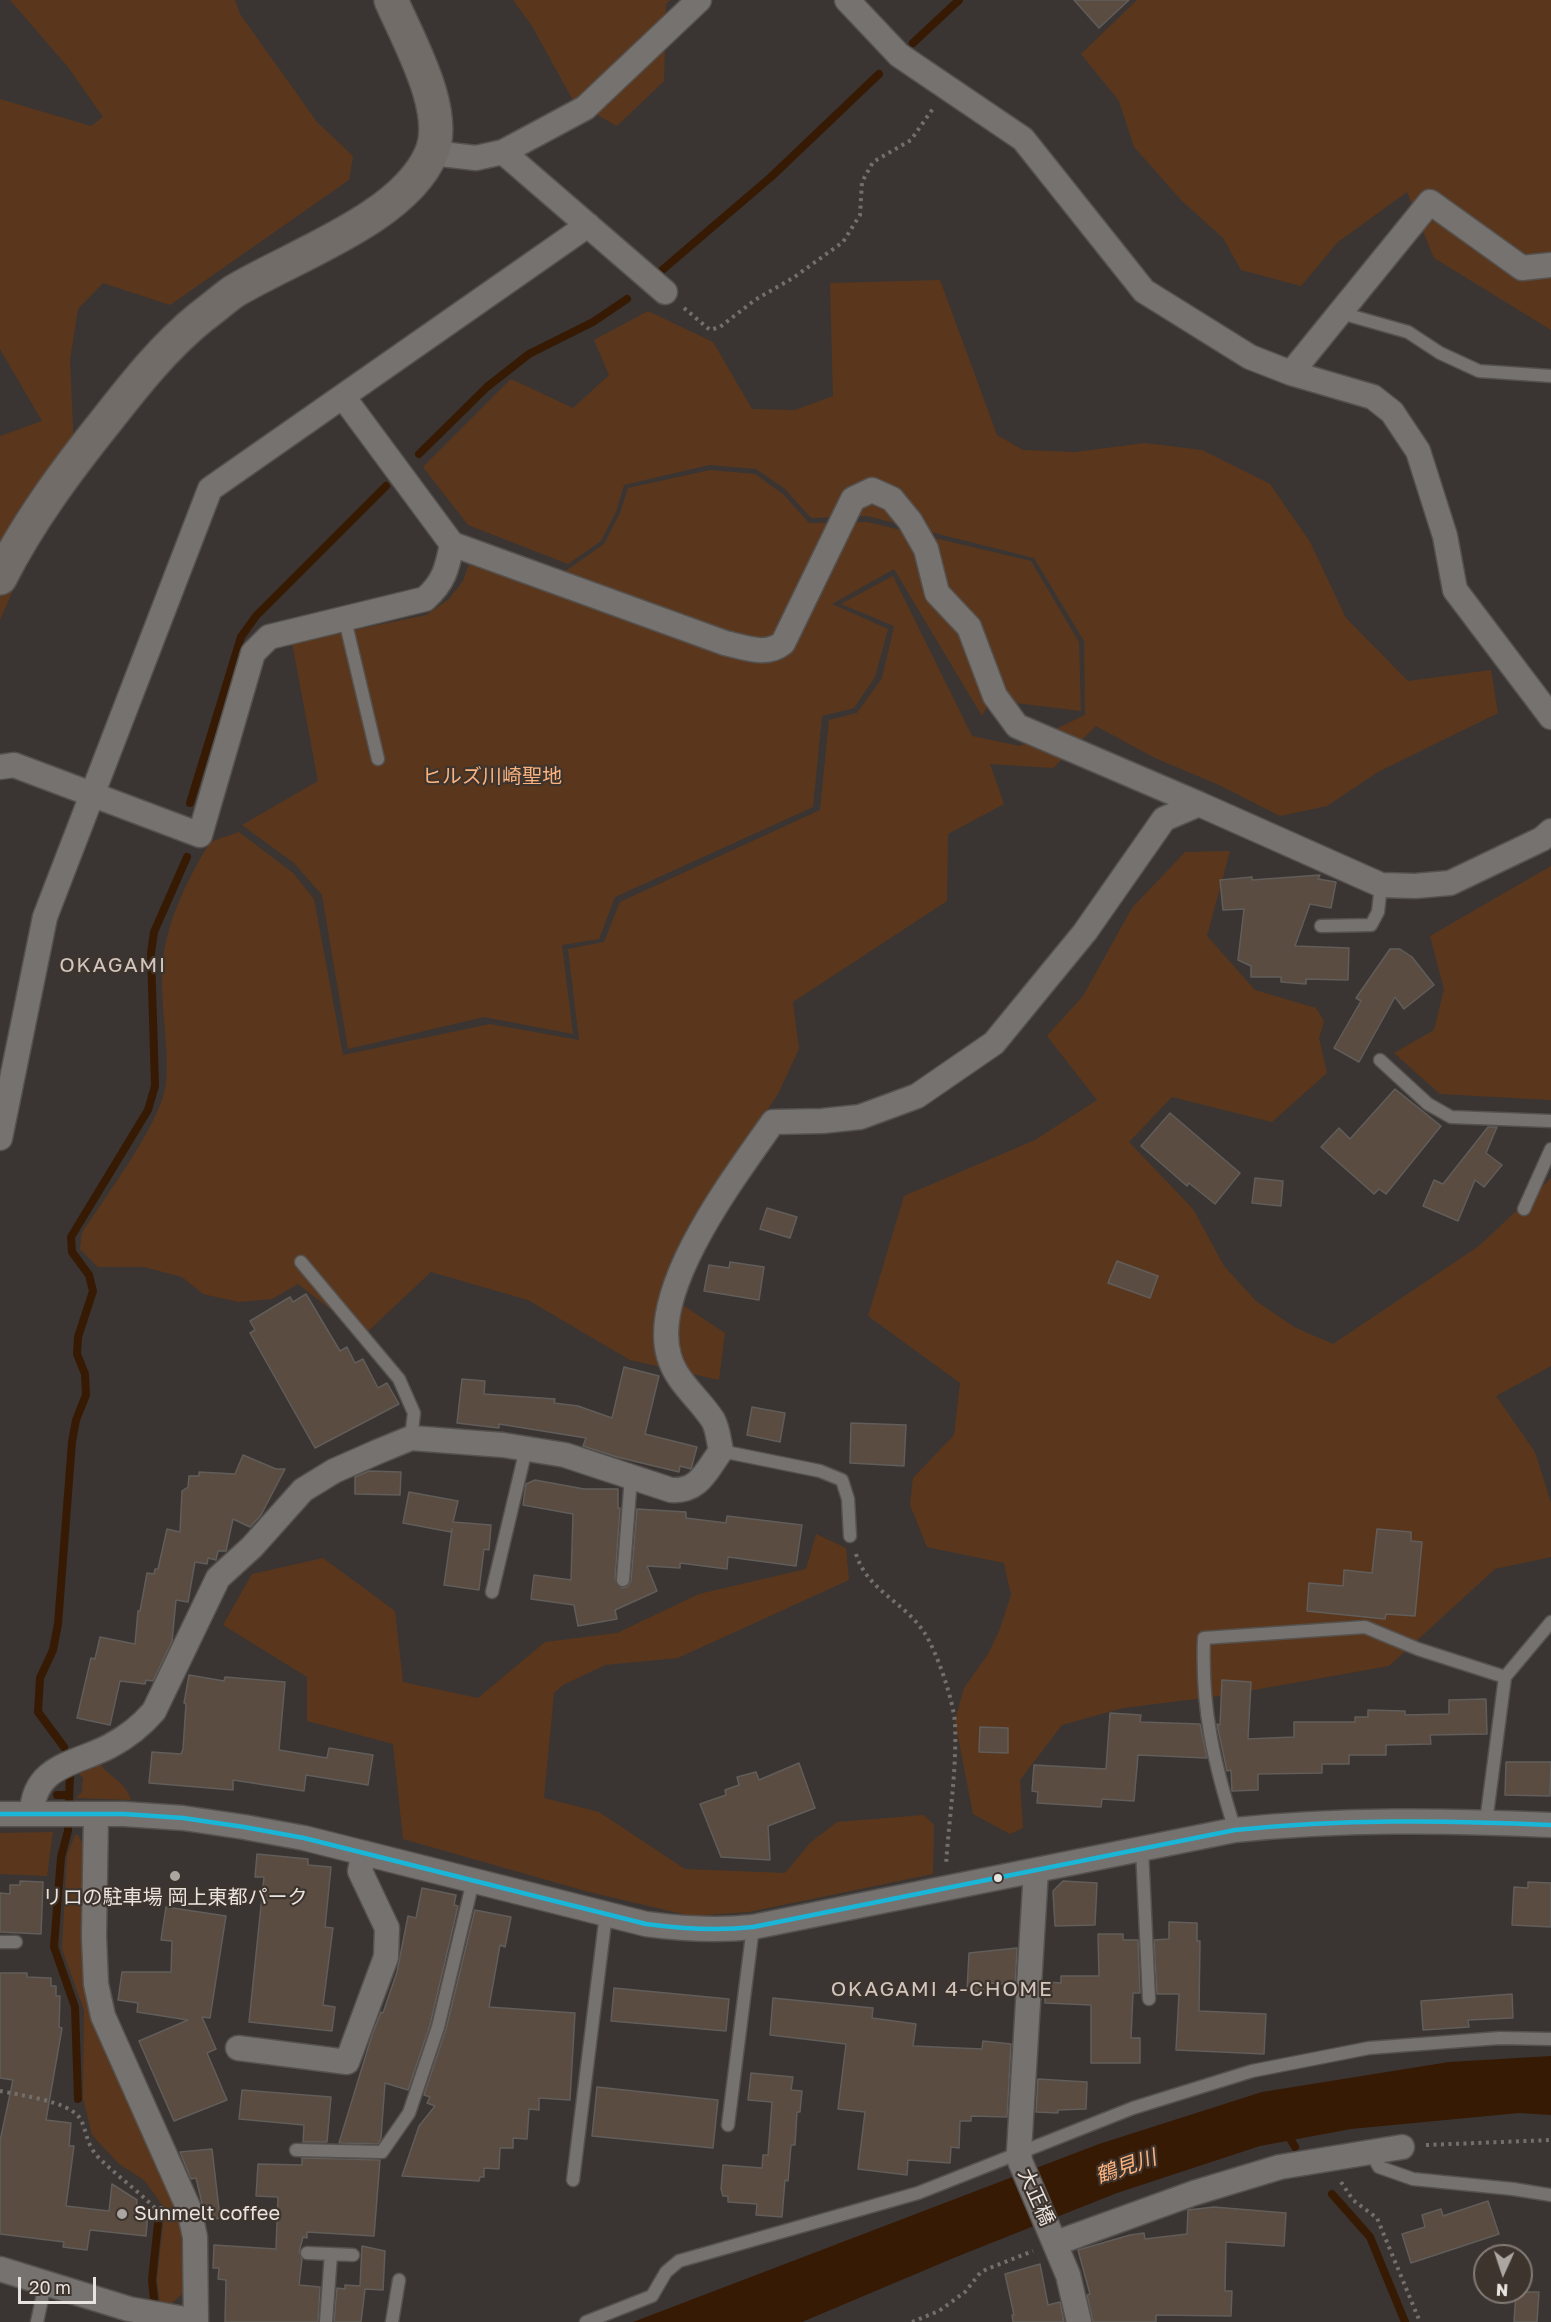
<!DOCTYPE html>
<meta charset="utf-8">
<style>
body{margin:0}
#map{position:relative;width:1551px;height:2322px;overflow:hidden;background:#3a3532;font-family:"Golos Text",sans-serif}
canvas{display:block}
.north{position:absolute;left:1473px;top:2244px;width:60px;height:60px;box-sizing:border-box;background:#3e342e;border:2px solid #827a75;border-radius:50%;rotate:183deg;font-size:16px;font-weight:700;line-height:24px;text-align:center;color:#e9e3df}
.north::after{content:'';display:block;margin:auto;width:21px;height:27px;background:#aca6a2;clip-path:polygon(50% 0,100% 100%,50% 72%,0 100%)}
.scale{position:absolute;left:18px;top:2277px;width:78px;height:27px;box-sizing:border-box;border:3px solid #e9e3df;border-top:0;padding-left:8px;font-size:18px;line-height:21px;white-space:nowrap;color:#e9e3df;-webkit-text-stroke:4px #3e342e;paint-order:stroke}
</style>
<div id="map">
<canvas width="1551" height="2322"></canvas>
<div class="north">N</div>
<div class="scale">20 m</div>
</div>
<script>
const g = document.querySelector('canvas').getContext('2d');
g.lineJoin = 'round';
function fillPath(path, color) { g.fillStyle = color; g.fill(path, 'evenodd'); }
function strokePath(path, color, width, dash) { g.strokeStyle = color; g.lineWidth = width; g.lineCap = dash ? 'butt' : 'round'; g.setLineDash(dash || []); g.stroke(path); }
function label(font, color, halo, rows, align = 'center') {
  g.font = font + ' "Golos Text","Noto Sans JP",sans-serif'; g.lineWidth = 4.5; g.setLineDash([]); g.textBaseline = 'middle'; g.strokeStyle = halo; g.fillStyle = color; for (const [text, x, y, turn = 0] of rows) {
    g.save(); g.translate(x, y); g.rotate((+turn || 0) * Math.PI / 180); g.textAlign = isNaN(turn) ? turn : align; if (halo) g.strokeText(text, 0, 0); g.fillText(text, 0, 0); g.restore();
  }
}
fillPath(new Path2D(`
 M10 0H235L240 14 317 122 353 156 349 180 170 305 103 283 78 309 70 360 74 450 0 620V436L42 421 0 349V99L91 126 103 117 68 67Z
 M513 0H670L666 4 664 81 617 126 574 102 532 26Z
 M1137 0H1551V330L1434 258 1407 192 1338 242 1301 286 1241 270 1223 238 1182 201 1134 147 1119 101 1081 54Z
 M940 280 997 435 1023 450 1075 452 1145 443 1202 450 1270 484 1310 542 1346 618 1408 681 1491 670 1498 713 1378 772 1327 806 1280 816 1219 785 1155 758 1096 726 1053 768 990 764 1004 804 948 834 947 901 793 1002 799 1049 778 1094 722 1178 666 1294 725 1333 719 1380 630 1360 528 1300 431 1272 364 1335 298 1284 272 1299 239 1302 203 1294 182 1277 144 1267H98L80 1249 82 1233C105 1197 162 1122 166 1083 169 1047 161 1009 162 973 163 928 187 880 210 842L239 832 293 873 314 899 343 1055 490 1024 579 1040 568 949 604 942 620 902 820 810 829 720 857 713 882 678 894 626 841 604 893 576 972 736 1020 746 1085 715 1084 641 1034 558 867 516 811 518 785 489 756 469 709 465 624 485 616 512 601 541 568 564 468 525 423 467 511 379 573 408 609 375 594 340 648 311 713 342 752 409 795 410 833 396 830 283Z
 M710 470 755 474 784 495 809 523 867 522 1031 561 1079 642 1081 711 991 700 982 716 894 569 832 604 888 629 875 677 854 708 822 716 813 807 615 897 599 939 562 945 573 1034 484 1017 348 1049 322 895 294 863 242 825 318 781 292 643 426 615 449 599 463 581 469 564 544 586 604 544 620 513 628 488Z
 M1230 851 1207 936 1255 990 1316 1008 1324 1021 1319 1038 1327 1073 1272 1122 1172 1097 1129 1142 1193 1209 1224 1266 1256 1301 1294 1327 1333 1344 1479 1246 1551 1178V1366L1496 1396 1535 1452 1551 1503V1557L1495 1569 1389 1666 1220 1696 1123 1708 1062 1725 1020 1780 1023 1828 1010 1834 973 1814 955 1721 964 1688 988 1654 1000 1629 1011 1595 1004 1563 927 1547 910 1505 913 1478 954 1435 960 1383 868 1316 904 1196 1035 1140 1097 1100 1047 1036 1083 996 1132 908 1185 852Z
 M1551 866V1100L1440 1094 1394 1053 1434 1030 1444 989 1430 936Z
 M816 1534 846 1548 849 1580 678 1658 605 1665 563 1685 554 1693 544 1798 599 1812 685 1869 785 1873 811 1842 837 1822 924 1815 934 1825 933 1874 749 1912 691 1916 589 1892 403 1839 393 1744 307 1721V1677L223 1625 252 1574 323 1558 395 1611 403 1682 478 1698 545 1642 617 1633 699 1594 806 1569Z
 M99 1763C111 1779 125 1781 131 1800L76 1798 82 1792 83 1778 77 1772Z
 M53 1832 47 1876 0 1874V1833Z
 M75 1835H78L83 1845V1937L93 2019 176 2211 181 2231 183 2293 170 2305 160 2303 157 2279 165 2209 144 2180 119 2164 92 2135 83 2098 84 2010 62 1949 67 1855Z`), '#5a371c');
fillPath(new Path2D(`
 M1551 2056V2115L1519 2113 1351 2129 1260 2146 1117 2193 956 2257 802 2322H633L1099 2144 1262 2092 1449 2062Z`), '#371a04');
strokePath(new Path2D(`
 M913 43 959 0
 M654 277 771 177 879 74
 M419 454 487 387 529 354 593 322 627 299
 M190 803 241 637 256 616 386 486
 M64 1747 38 1712 40 1678 53 1650 58 1624 72 1442 76 1420 86 1395 85 1374 77 1354 78 1337 93 1291 89 1275 72 1252 71 1237 148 1110 155 1086 151 953 154 932 187 857
 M70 1774 68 1831 61 1857 54 1947 75 2007 78 2099
 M57 1795H69
 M1287 2133 1295 2147
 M1332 2194 1370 2237 1405 2322
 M154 2299 152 2280 159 2214`), '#371a04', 8);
const building = new Path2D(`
 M1074 0H1129L1099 28Z
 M1320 875 1318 879 1336 882 1331 908 1310 904 1295 946 1349 948 1348 980 1306 979V984L1281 982V977H1251V966L1238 960 1244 909 1223 910 1220 880 1252 877V880Z
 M1390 949H1400L1412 957 1434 985 1404 1009 1395 997 1359 1062 1334 1048 1361 1001 1356 998Z
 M1395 1089 1441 1126 1386 1194 1379 1189 1374 1194 1321 1147 1339 1128 1350 1139Z
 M1170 1113 1240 1173 1215 1204 1189 1183 1187 1186 1141 1146Z
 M1488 1127H1497L1486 1153 1502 1165 1484 1187 1475 1180 1458 1221 1423 1206 1434 1180 1443 1184Z
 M1255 1178 1283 1181 1281 1206 1252 1203Z
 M767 1208 797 1217 790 1238 760 1229Z
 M1117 1261 1158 1276 1150 1298 1108 1283Z
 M730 1262 764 1267 759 1300 704 1291 709 1265 729 1268Z
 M306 1294 340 1351 347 1347 355 1363 363 1359 378 1388 387 1383 399 1404 315 1448 250 1333 255 1330 250 1321 290 1297 293 1302Z
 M624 1367 659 1376 645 1434 697 1447 691 1469 680 1466 679 1472 617 1457 583 1446 586 1438 499 1424V1428L457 1423 462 1379 485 1381 484 1394 555 1399 554 1403 578 1406 612 1418Z
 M752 1407 785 1413 780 1442 747 1435Z
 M851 1423 906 1425 904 1466 850 1463Z
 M243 1455 276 1469H285L261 1515 250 1527 233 1519 226 1551H218L216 1560 208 1558 207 1564 195 1562 188 1602 176 1600 172 1641 153 1681 146 1680 145 1684 120 1681 110 1725 77 1718 91 1658 95 1659 100 1637 135 1644 138 1611H140L147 1573 154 1574 155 1569H158L167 1529 180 1532 182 1491 188 1487 189 1476H199V1472L235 1474Z
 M369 1471 401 1472 400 1495 355 1494V1477Z
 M535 1480 584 1489H618V1508H620L615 1579 622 1588 627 1587 631 1581 637 1509 686 1512V1518L726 1523 727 1516 802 1525 796 1566 728 1557 727 1569 680 1563V1568L647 1566 657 1591 615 1610 617 1619 578 1626 574 1605 531 1599 534 1575 571 1580 573 1514 523 1505 526 1484Z
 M409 1492 458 1501 453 1522 491 1525 489 1550 484 1549 479 1590 444 1585 452 1529 451 1532 403 1523Z
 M1377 1529 1411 1532V1541L1422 1542 1415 1616 1386 1614 1385 1619 1307 1611 1309 1583 1343 1586 1344 1570 1372 1573Z
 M189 1675 224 1681 225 1677 285 1682 279 1750 327 1758 329 1748 373 1755 368 1785 306 1775 304 1791 233 1780V1790L149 1783 152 1752 181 1754 183 1749 186 1704 184 1703Z
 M1222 1680 1251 1682 1248 1739 1294 1737V1722H1355V1717H1368V1710L1405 1711V1715L1449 1714V1700L1486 1699 1487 1734 1430 1735 1431 1744 1386 1745V1755H1349V1764H1322V1773L1258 1774V1790L1232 1791 1231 1770 1227 1771 1217 1724 1220 1725Z
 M1110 1713 1141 1715 1140 1722 1200 1724 1207 1758 1138 1755 1134 1801 1102 1799 1101 1807 1037 1803 1038 1792 1032 1791 1034 1765 1106 1769Z
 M980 1727 1008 1728V1753L979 1752Z
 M1506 1762H1551L1550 1796 1505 1795Z
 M799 1763 815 1808 768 1826 770 1860 721 1857 700 1804 726 1795 725 1790 739 1785 737 1777 756 1772 759 1780Z
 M257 1854 308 1859V1865L331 1867 325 1927 333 1928 323 2005 335 2007 332 2031 249 2022 264 1877H255Z
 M20 1881 43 1882 41 1934 0 1932V1893L10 1894V1885H20Z
 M1063 1881 1097 1883 1095 1925 1055 1926 1053 1891Z
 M1528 1882 1551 1883V1927L1512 1925 1514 1887 1528 1888Z
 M422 1888 456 1895 454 1905 458 1906 430 2025 408 2090 385 2083 381 2138 378 2144 339 2143 372 2035 381 2012 383 2013 397 1972 408 1916 416 1918Z
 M166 1907 226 1916 210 2018 202 2017 216 2049 207 2053 227 2100 174 2121 139 2041 188 2020 137 2012 138 2003 118 2000 122 1972H171L172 1941 161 1940Z
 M475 1910 511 1917 505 1947 500 1945 489 2007 575 2013 570 2100 539 2098V2110L529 2109 527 2139 513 2138V2148H500L499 2169 484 2168V2177H480L479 2181 402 2176 419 2126 435 2106 427 2103 430 2097 424 2095 446 2029Z
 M1169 1922 1197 1923V1941H1200L1199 2011 1266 2014 1264 2054 1176 2050 1179 1994H1157L1154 1940 1169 1939Z
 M1098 1934H1123V1940H1138L1140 1993H1133L1131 2038H1140V2063H1091V2005L1045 2003V1982L1061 1983V1976H1099Z
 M1017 1948 1015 1985 990 1983V1993L967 1991 969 1953Z
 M0 1973H27V1977L51 1978V1986H56V1996H60L59 2027 62 2028 46 2120 71 2123 69 2146H74L66 2206 109 2211 112 2184 137 2200 136 2211 148 2212 146 2236 90 2230 87 2250 63 2247 64 2242 0 2234V2141L13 2080 0 2078Z
 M614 1988 729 1999 726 2031 611 2021Z
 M1512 1994 1513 2018 1468 2020 1469 2027 1423 2030 1421 2001Z
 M773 1998 873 2008 872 2018 916 2024 913 2046 982 2049 983 2041 1011 2044 1007 2117 971 2116V2121H960L959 2148 951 2147 950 2163 908 2160 907 2175 858 2169 865 2112 838 2109 846 2044 770 2035Z
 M751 2073 793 2077 791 2090 802 2091 800 2112H797L795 2145H791L788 2181 785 2180 782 2217 756 2215 757 2204 728 2202V2196H723L721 2189 723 2165 762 2168 763 2155H768L772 2102 748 2100Z
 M1038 2079 1087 2082 1086 2109 1058 2110V2113L1036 2112Z
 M597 2087 718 2100 713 2148 592 2136Z
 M242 2090 331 2097 327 2142H303L304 2125 239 2119Z
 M212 2149 220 2218 206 2220 196 2178 191 2179 180 2152Z
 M302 2158 380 2160 374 2236 307 2232V2238L303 2237 299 2252 302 2259 299 2285 320 2287 318 2322H225L226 2280 218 2279 219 2268H213L214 2245 276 2249 278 2197 256 2196 258 2164 302 2165Z
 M1488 2201 1499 2234 1411 2263 1402 2234 1425 2227 1422 2215 1441 2209 1443 2216Z
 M1214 2207 1286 2213 1284 2246 1226 2242 1225 2291H1232L1231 2316 1156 2315V2322H1093L1087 2295 1090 2294 1078 2250 1130 2235 1144 2233 1145 2239 1187 2234 1188 2210Z
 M362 2246 385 2251 383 2290 365 2289 361 2322H334L337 2288 345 2289V2285L360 2286Z
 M1040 2264 1048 2305 1060 2302 1064 2322H1013L1012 2315H1014L1005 2274Z
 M1516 2292H1539L1537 2322H1514Z`);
fillPath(building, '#5a4c41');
strokePath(building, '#615d5a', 1.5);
const lane = new Path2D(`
 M1341 313 1408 332 1440 353 1479 371 1551 376
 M345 620 378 759
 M1321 926 1371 925 1378 912 1381 885
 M1380 1060 1428 1104 1451 1117 1551 1121
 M1524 1209 1551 1149
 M301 1262 399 1379 414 1413 411 1438
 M721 1451 820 1471 842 1480 848 1499 850 1536
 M623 1580 631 1477
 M492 1592 526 1449
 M1486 1822 1505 1677 1551 1622
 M1235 1830C1214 1764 1201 1708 1204 1638L1365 1627 1418 1649 1505 1677
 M1142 1849 1149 1999
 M0 1942H16
 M728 2125 753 1927
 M296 2150 382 2152 409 2113 438 2027 473 1881
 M1370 2151 1379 2167 1413 2179 1513 2189 1551 2195
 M573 2180 606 1914
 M307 2253 353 2255
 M37 2322 45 2285
 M326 2322 331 2254
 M392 2322 399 2280
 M586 2322 652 2296 666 2272 679 2261 918 2193 1133 2108 1252 2071 1369 2048 1500 2038 1551 2039`);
const street = new Path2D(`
 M847 0 899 55 1023 139 1144 291 1250 357 1291 373 1373 397 1392 412 1418 451 1445 536 1455 590 1551 717
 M503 152 665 292
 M432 153 476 158 503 152 585 108 699 0
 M1291 373 1430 202 1522 268 1551 265
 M452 544 725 643C744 647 766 657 783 643L853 499 872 490 892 499 910 521 926 549 937 593 969 627 995 696 1017 726 1199 804
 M0 767 14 765 200 835 253 653 269 637 425 599C444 582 447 569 452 544L344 398
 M0 1138 45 917 210 489 588 225
 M0 1814H124L183 1818 244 1827 304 1838 646 1924C683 1929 716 1931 753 1927L1235 1830C1341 1819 1445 1820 1551 1825
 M32 1814C33 1765 76 1764 110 1746 127 1737 142 1725 154 1711L218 1578 252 1547 303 1490 334 1471 377 1452 411 1438 503 1445 565 1455 671 1490C699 1492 706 1471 721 1451 719 1442 718 1429 713 1420 699 1398 676 1382 669 1356 649 1288 736 1175 773 1122L822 1121 860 1117 917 1096 994 1043 1085 932 1164 819 1199 804 1381 885 1415 886 1450 883 1542 839 1551 831
 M96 1814 94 1936 96 1984 103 2016 189 2209 195 2237 196 2322
 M1036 1870 1019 2151 1020 2161 1068 2275 1079 2322
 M238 2048 347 2062 386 1957 387 1928 360 1871 364 1853
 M1056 2243 1194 2193 1280 2167 1402 2147
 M0 2269 129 2309 196 2321`);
const secondary = new Path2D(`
 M0 578C29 521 66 471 106 421 135 384 164 347 201 317 212 309 222 300 233 292 292 256 403 219 431 154 450 112 408 40 391 0`);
strokePath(lane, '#55514e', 15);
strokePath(street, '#55514e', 27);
strokePath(secondary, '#55514e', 36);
strokePath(new Path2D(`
 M684 308 710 330 720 327 755 300 793 278 843 242 860 215 862 182 873 162 911 140 934 107
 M856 1554C867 1590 904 1602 924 1632 937 1652 953 1699 955 1723 957 1769 949 1818 946 1865
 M0 2091C19 2095 67 2101 79 2117 87 2128 85 2144 99 2158 117 2176 137 2190 155 2208H163
 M1426 2145 1551 2140
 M1341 2182 1353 2200 1377 2218 1420 2322
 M912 2322 939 2311 965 2292 980 2273 987 2269 1033 2251`), '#736f6d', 4, [3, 4.5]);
strokePath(lane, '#767270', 12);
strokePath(street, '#767270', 24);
strokePath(secondary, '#726c68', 33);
strokePath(new Path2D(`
 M0 1814H124L183 1818 244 1827 304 1838 646 1924C683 1929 716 1931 753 1927L1235 1830C1341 1819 1445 1820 1551 1825`), '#1ab6d8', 4.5);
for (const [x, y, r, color] of [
 [175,1876,6,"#aca6a2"],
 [998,1878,5,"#e9e3df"],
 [122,2214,6,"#aca6a2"]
]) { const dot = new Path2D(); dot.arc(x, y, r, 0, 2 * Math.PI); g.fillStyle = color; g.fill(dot); strokePath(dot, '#3e342e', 2); }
label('20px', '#fcb27e', '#3e342e', [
 ["ヒルズ川崎聖地",492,777]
]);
label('20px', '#e9e3df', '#3e342e', [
 ["リロの駐車場 岡上東都パーク",175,1898],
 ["Sunmelt coffee",134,2214,"left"]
]);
label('20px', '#e9e3df', '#3e342e', [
 ["大正橋",1036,2197,66]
]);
g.letterSpacing = '1.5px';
label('21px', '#d2c6be', '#3e342e', [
 ["OKAGAMI",113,965],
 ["OKAGAMI 4-CHOME",942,1989]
]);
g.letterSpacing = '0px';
label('italic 21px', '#fbb27d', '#3e342e', [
 ["鶴見川",1126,2167,-19]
]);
</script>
